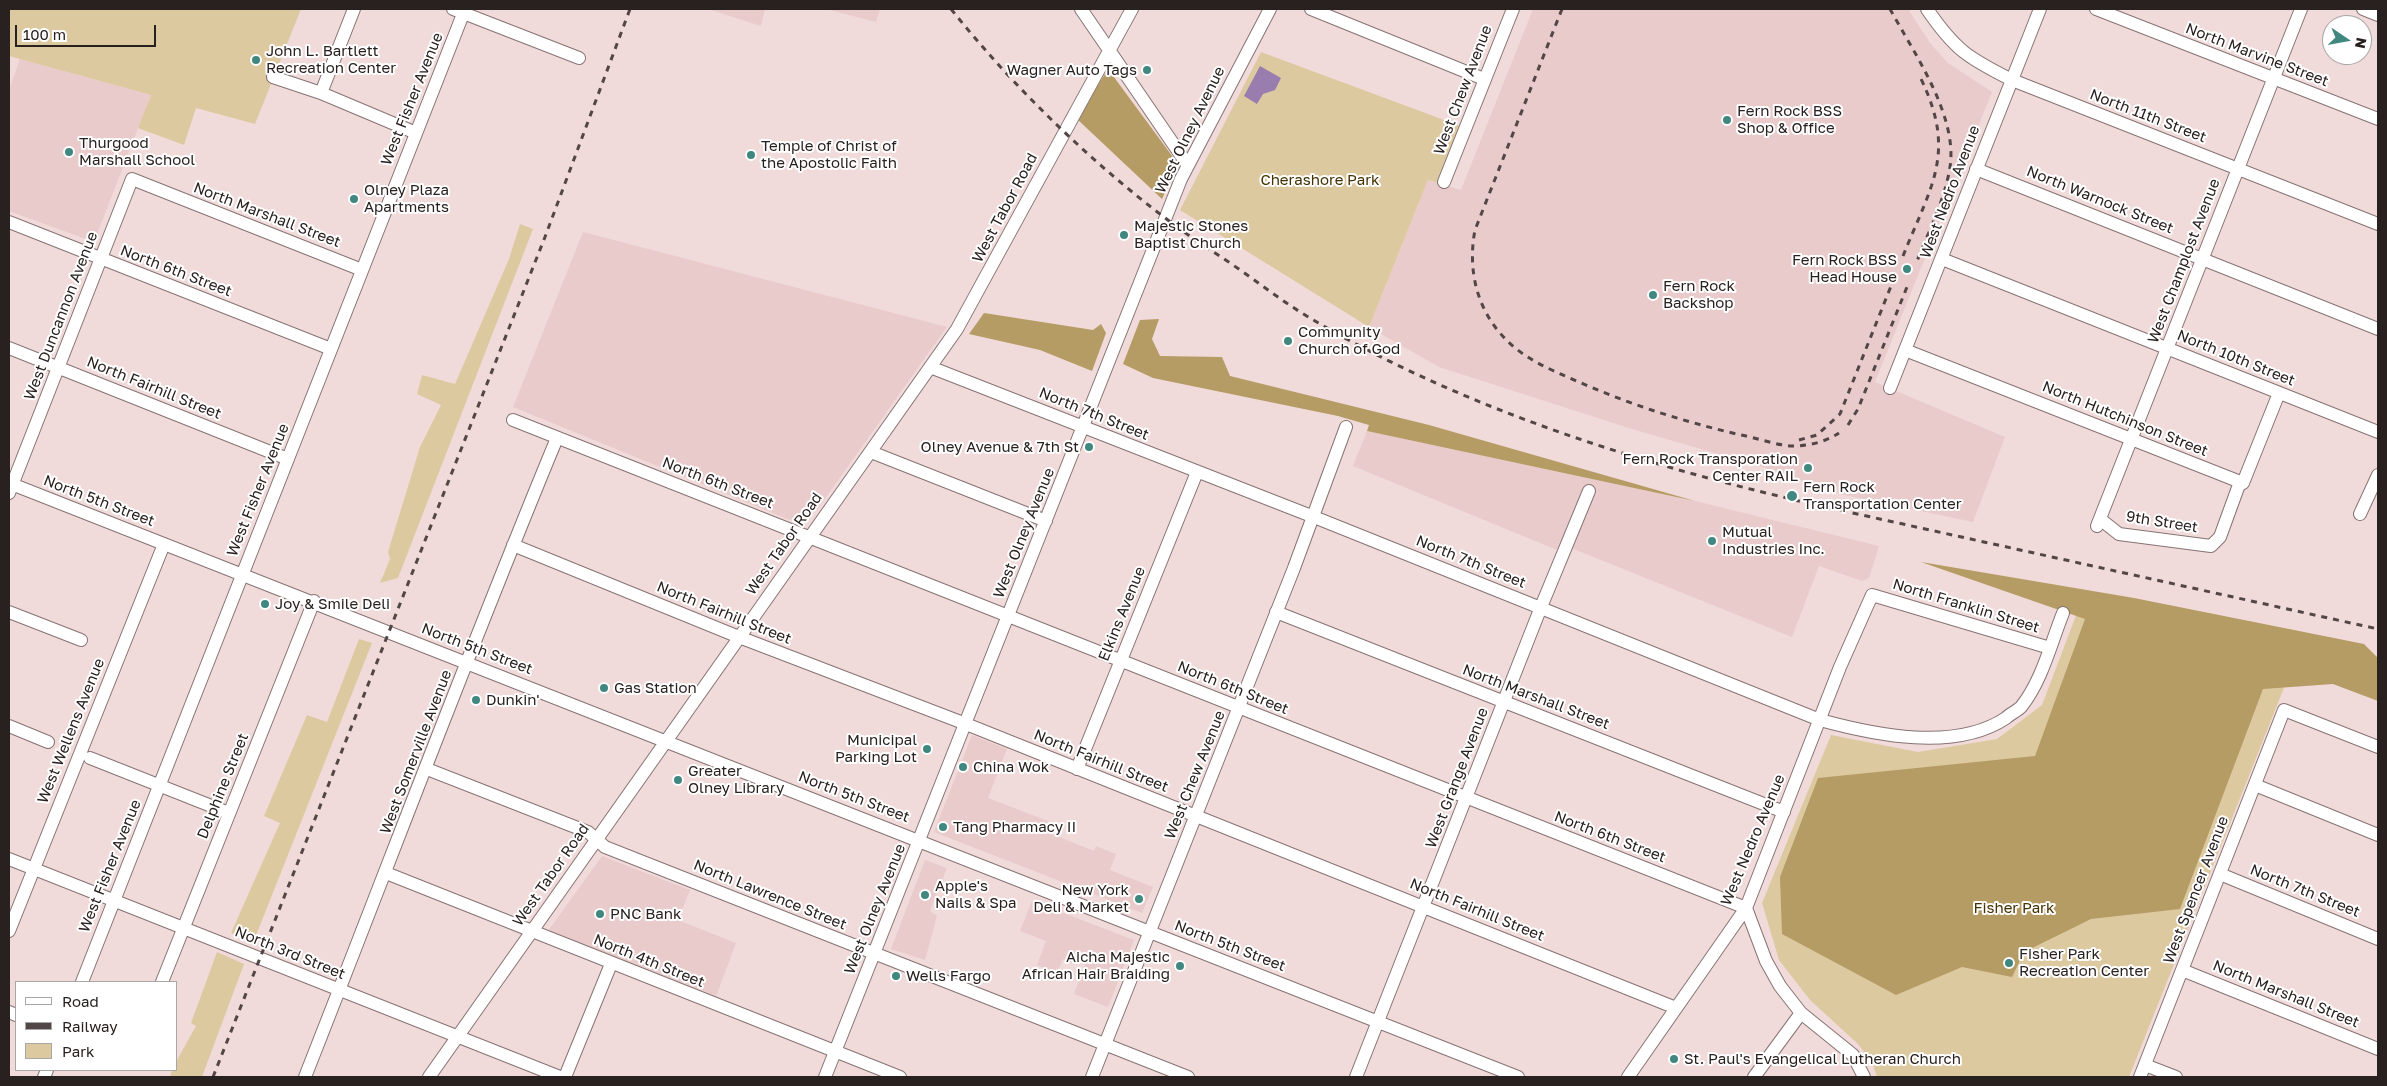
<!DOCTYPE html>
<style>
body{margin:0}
#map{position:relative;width:2387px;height:1086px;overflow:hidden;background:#f1dada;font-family:"Golos Text",sans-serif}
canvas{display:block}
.frame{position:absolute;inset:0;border:10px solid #292020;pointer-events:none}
.legend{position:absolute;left:15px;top:981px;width:162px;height:90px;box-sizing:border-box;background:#fff;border:1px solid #a9a6a6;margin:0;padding:6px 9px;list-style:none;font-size:15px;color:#292020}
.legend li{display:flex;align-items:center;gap:10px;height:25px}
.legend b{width:25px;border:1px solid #a9a6a6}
.north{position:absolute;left:2322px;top:15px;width:50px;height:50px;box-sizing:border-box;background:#fff;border:1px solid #a9a6a6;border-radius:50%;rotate:102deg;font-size:14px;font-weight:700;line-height:20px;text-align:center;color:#292020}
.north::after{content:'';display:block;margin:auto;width:18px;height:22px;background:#408780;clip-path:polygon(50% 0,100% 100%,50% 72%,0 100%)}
.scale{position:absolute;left:15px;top:25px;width:141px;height:22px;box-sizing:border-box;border:2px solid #292020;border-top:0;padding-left:6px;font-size:15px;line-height:18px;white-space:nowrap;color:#292020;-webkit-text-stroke:4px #fff;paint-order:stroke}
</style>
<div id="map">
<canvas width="2387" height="1086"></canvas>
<div class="frame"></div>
<ul class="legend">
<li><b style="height:6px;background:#fff"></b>Road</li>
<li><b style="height:6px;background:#524646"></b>Railway</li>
<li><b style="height:14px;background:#ddc9a0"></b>Park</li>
</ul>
<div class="north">N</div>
<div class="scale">100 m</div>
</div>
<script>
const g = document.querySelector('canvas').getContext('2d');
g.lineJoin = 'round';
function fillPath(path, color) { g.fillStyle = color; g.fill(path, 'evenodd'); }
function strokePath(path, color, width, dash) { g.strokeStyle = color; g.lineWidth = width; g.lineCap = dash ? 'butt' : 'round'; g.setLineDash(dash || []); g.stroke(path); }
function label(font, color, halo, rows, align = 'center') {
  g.font = font + ' "Golos Text",sans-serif'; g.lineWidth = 4; g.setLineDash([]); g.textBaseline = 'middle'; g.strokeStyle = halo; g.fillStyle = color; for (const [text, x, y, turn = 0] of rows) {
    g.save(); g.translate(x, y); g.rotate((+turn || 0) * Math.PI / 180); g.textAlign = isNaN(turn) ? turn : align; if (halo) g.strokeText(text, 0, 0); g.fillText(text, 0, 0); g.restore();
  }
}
fillPath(new Path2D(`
 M708 9H765L761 26Z
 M826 9H880L876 22Z
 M1533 9H1908L1930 43 1948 63 1992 92 1875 382 2005 437 1973 522 1840 494 1770 469 1632 429 1439 367 1369 327 1428 180 1461 190Z
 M20 59 151 95 94 242 9 211V90Z
 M583 232 947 327 817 510 790 520 513 407Z
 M1367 431 1695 501 1879 546 1869 578 1862 581 1819 566 1792 637 1561 544 1557 550 1353 466Z
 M972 735 1007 749 988 798 1048 821 1044 831 1094 851 1096 846 1116 854 1110 870 1153 887 1142 913 934 832Z
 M602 856 690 890 678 920 736 943 716 996 548 931Z
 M925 860 947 868 930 911 937 916 925 960 891 949Z
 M1032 901 1134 940 1108 1007 1074 994 1088 956 1077 952 1073 963 1063 959 1057 973 1037 965 1046 941 1020 931Z`), '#eacbcb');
fillPath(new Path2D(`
 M9 9H301L255 124 196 108 184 145 138 128 151 95 9 56Z
 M1261 52 1463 127 1442 184 1428 180 1369 327 1180 210Z
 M520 224 533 229 398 578 380 583 390 559 388 552 420 447 441 405 417 394 422 375 455 384 509 259Z
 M2080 605 2301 645 2129 1077H1877L1872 1062 1858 1044 1810 1000 1779 960 1762 903 1831 735 1918 752 1997 739 2042 705Z
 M359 639 372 643 253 943 231 933 280 823 264 816 307 715 327 722Z
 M217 952 244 964 202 1077H170L172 1070H176V1062L196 1026 191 1023Z`), '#ddc9a0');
fillPath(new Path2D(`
 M1108 69 1178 164 1162 199 1077 119Z
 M984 313 1093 330 1101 324 1106 333 1092 371 1040 350 969 334Z
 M1159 319 1152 339 1160 356 1222 357 1230 376 1429 425 1695 501 1367 431 1369 425 1338 416 1153 378 1123 364 1140 320Z
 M1921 562 2134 598 2364 644 2378 658V701L2333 684 2263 689 2180 909 2091 919 2024 952 2012 977 1962 967 1896 995 1782 934 1780 877 1818 778 2035 756 2085 619Z`), '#b59b64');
fillPath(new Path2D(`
 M1260 66 1281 78 1275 90 1263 94 1257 104 1244 96Z`), '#997dae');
const minor = new Path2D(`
 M453 9 579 58
 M1081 9 1187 164
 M1311 9 1484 79
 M1927 9C1955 50 1968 58 2012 80L2378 224
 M2096 9 2378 119
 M2363 9 2378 15
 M273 77 321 93 416 133
 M321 93 354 9
 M1976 169 2378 329
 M1444 182 1513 9
 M9 222 331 349
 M1942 259 2378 432
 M9 348 288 459
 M1905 350 2243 483 2279 393
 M930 367 1314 517 1820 720C1875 735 1955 752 2006 718 2010 714 2017 711 2021 707 2042 681 2051 643 2063 613
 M1890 388 2040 9
 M513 420 1746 908 1766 961 1780 986 1801 1013 1853 1055 1864 1077
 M871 452 1046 521
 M9 483 1518 1077
 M9 493 132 179 362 270
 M2360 514 2378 475
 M2100 519 2119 534 2211 546 2220 537 2240 482
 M2097 526 2301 9
 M513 545 739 637 966 724 1676 1008
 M9 612 81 640
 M1276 612 1784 812
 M9 726 48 742
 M90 758 229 813
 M427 769 588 832 605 847 1188 1077
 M1077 769 1197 472
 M2255 785 2378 835
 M9 859 560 1077
 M386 873 900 1077
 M2220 874 2378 939
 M9 931 164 544
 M2182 970 2378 1049
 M82 982 465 9
 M162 982 314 601
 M9 1012 16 1015
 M2145 1065 2176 1077
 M44 1077 47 1070
 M305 1077C389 864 469 650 557 438
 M429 1077 957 329 1132 9
 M565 1077 611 964
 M825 1077 1181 179 1270 9
 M1092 1077 1294 568 1346 427
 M1356 1077 1541 607 1589 491
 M1628 1077 1746 908 1840 667 1872 595 2050 648
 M1754 1077 1801 1013
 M2140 1077 2284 710 2378 747`);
strokePath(minor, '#877373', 14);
strokePath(minor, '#fff', 12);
strokePath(new Path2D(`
 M951 9C1018 93 1104 175 1191 237 1205 247 1219 255 1233 265 1259 283 1283 302 1310 318 1452 403 1626 460 1787 498
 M1562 9 1475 230C1468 266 1475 304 1500 333 1521 358 1549 369 1579 382 1631 405 1685 422 1741 435 1757 438 1775 445 1792 446 1809 446 1825 442 1839 433
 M1890 9C1914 53 1958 116 1950 167 1945 199 1929 231 1917 261
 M1903 256C1931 186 1957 153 1921 79
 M1848 425 1858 409 1909 282
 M1799 440 1817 435 1840 414 1895 276
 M1794 500 2378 629
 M213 1077 545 237 630 9`), '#524646', 3, [6, 6]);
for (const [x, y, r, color] of [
 [256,60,5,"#408780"],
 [1147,70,5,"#408780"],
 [1727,120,5,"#408780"],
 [69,152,5,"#408780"],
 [751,155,5,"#408780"],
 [354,199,5,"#408780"],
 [1124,235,5,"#408780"],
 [1907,269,5,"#408780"],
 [1653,295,5,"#408780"],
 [1288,341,5,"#408780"],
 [1089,447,5,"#408780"],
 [1808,468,5,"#408780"],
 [1792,496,6,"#408780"],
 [1712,541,5,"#408780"],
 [265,604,5,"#408780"],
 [604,688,5,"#408780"],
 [476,700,5,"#408780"],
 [927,749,5,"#408780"],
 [963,767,5,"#408780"],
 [678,780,5,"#408780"],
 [943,827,5,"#408780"],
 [925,895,5,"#408780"],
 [1139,899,5,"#408780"],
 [600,914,5,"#408780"],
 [2009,963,5,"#408780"],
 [1180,966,5,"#408780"],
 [896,976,5,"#408780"],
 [1674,1059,5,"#408780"]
]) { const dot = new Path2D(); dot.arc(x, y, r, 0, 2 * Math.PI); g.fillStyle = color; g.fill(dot); strokePath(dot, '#fff', 2); }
label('15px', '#292020', '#fff', [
 ["John L. Bartlett",266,51],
 ["Recreation Center",266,68],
 ["Wagner Auto Tags",1137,70,"right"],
 ["Fern Rock BSS",1737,111],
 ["Shop & Office",1737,128],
 ["Thurgood",79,143],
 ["Marshall School",79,160],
 ["Temple of Christ of",761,146],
 ["the Apostolic Faith",761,163],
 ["Olney Plaza",364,190],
 ["Apartments",364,207],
 ["Majestic Stones",1134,226],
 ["Baptist Church",1134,243],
 ["Fern Rock BSS",1897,260,"right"],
 ["Head House",1897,277,"right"],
 ["Fern Rock",1663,286],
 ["Backshop",1663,303],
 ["Community",1298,332],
 ["Church of God",1298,349],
 ["Olney Avenue & 7th St",1079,447,"right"],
 ["Fern Rock Transporation",1798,459,"right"],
 ["Center RAIL",1798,476,"right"],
 ["Fern Rock",1803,487],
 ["Transportation Center",1803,504],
 ["Mutual",1722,532],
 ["Industries Inc.",1722,549],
 ["Joy & Smile Deli",275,604],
 ["Gas Station",614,688],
 ["Dunkin'",486,700],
 ["Municipal",917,740,"right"],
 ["Parking Lot",917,757,"right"],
 ["China Wok",973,767],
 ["Greater",688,771],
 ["Olney Library",688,788],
 ["Tang Pharmacy II",953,827],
 ["Apple's",935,886],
 ["Nails & Spa",935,903],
 ["New York",1129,890,"right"],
 ["Deli & Market",1129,907,"right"],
 ["PNC Bank",610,914],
 ["Fisher Park",2019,954],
 ["Recreation Center",2019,971],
 ["Aicha Majestic",1170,957,"right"],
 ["African Hair Braiding",1170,974,"right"],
 ["Wells Fargo",906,976],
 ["St. Paul's Evangelical Lutheran Church",1684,1059]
], 'left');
label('15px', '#292020', '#fff', [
 ["North Marvine Street",2257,55,21],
 ["West Chew Avenue",1463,90,-69],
 ["West Fisher Avenue",412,99,-68],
 ["North 11th Street",2148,116,21],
 ["West Olney Avenue",1190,130,-64],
 ["West Nedro Avenue",1950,192,-69],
 ["North Warnock Street",2100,200,22],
 ["West Tabor Road",1005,208,-62],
 ["North Marshall Street",267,215,21],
 ["West Champlost Avenue",2184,261,-69],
 ["North 6th Street",176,271,21],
 ["West Duncannon Avenue",61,316,-69],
 ["North 10th Street",2236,358,22],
 ["North Fairhill Street",154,388,22],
 ["North 7th Street",1094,414,22],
 ["North Hutchinson Street",2125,419,22],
 ["North 6th Street",718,483,21],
 ["West Fisher Avenue",258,490,-68],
 ["North 5th Street",99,501,21],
 ["9th Street",2162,522,9],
 ["West Olney Avenue",1024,533,-68],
 ["West Tabor Road",784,544,-55],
 ["North 7th Street",1471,562,22],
 ["North Franklin Street",1966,606,17],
 ["North Fairhill Street",724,613,22],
 ["Elkins Avenue",1122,614,-68],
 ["North 5th Street",477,649,21],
 ["North 6th Street",1233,688,22],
 ["North Marshall Street",1536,697,21],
 ["West Wellens Avenue",71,731,-68],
 ["West Somerville Avenue",416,752,-69],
 ["North Fairhill Street",1101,761,22],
 ["West Chew Avenue",1195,775,-68],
 ["West Grange Avenue",1457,778,-69],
 ["Delphine Street",223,786,-68],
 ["North 5th Street",854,797,21],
 ["North 6th Street",1610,837,21],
 ["West Nedro Avenue",1753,840,-67],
 ["West Fisher Avenue",110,866,-68],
 ["West Tabor Road",551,875,-55],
 ["West Spencer Avenue",2196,890,-69],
 ["North 7th Street",2305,891,22],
 ["North Lawrence Street",770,895,22],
 ["West Olney Avenue",875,909,-68],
 ["North Fairhill Street",1477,910,22],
 ["North 5th Street",1230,946,21],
 ["North 3rd Street",290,953,22],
 ["North 4th Street",649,961,22],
 ["North Marshall Street",2286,994,22]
]);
label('15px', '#443102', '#fff', [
 ["Cherashore Park",1320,180],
 ["Fisher Park",2014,908]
]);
</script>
